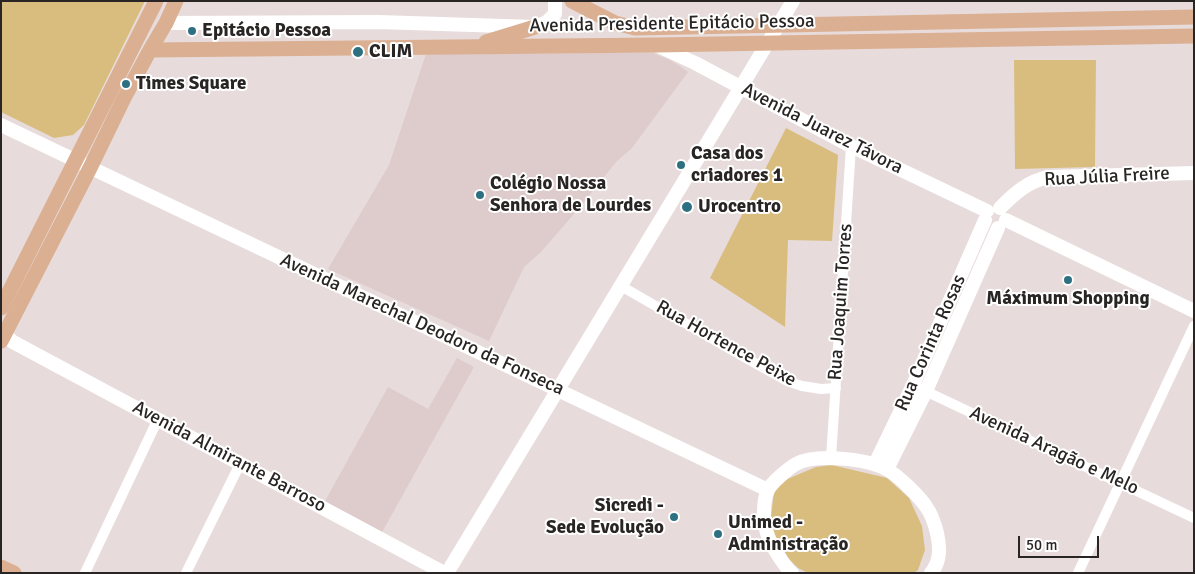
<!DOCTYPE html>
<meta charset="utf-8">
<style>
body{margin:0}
#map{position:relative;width:1195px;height:574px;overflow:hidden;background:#e7dcdb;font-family:Signika,sans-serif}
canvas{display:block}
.frame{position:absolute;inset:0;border:2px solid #292524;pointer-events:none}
.scale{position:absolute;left:1018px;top:536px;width:81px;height:22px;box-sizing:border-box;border:2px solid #292524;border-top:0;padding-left:6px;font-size:15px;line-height:18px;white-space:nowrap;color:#292524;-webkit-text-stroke:4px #fff;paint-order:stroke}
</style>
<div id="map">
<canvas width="1195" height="574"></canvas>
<div class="frame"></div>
<div class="scale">50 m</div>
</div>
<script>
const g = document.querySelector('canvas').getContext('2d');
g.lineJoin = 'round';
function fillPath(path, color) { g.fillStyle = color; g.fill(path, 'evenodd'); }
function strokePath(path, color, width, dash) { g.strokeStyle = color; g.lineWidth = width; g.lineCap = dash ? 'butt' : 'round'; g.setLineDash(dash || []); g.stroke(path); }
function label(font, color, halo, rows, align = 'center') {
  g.font = font + ' Signika,sans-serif'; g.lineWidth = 4; g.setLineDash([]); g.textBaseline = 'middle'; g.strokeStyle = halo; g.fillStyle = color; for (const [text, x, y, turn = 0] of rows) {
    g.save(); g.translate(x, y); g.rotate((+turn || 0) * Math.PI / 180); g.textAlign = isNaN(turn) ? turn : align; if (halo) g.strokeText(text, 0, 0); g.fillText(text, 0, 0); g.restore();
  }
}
fillPath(new Path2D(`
 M603 53H653L670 60 680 66 688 72 632 148 616 162 580 207 541 252 524 267 489 341 328 269 389 165 426 54Z
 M457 358 474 367 381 534 324 503 388 387 428 409Z`), '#decbcb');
fillPath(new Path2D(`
 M1 1H145L84 125 73 135 54 138 1 112Z
 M1014 60H1096L1095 167 1015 169Z
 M786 128 838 155 832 241 788 240 785 327 710 278Z
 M832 465 887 478 909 498 922 526 925 550 918 570 914 573H808L798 568 781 551 770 524 774 492 785 480 816 467Z`), '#d9bd7f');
strokePath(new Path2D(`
 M621 286 744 357 787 381 802 386 821 389 836 388
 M921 389 1194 518
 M831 458 851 146
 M85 573 158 419
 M186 573 240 464
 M1078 573 1194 326`), '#fff', 10);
strokePath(new Path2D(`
 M166 23 378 22 535 27 547 22 555 14V1
 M656 45 695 63 851 146 987 211
 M1 125 768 490
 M1000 208C1015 193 1028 181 1049 177L1194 173
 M1006 220 1194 311
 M1 332 13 342 444 573
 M875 464 913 385 985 220
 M887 469 926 391 998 228
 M447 573 793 1
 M792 573C787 569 784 564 780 558 770 543 764 531 764 512 764 506 765 496 768 490 772 482 789 468 796 464 816 453 867 459 886 469 897 474 921 498 927 508 932 515 935 525 937 533 940 547 941 561 931 573`), '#fff', 14);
strokePath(new Path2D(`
 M572 1 615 23 635 28 1194 17
 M486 42 535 27
 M150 50 656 45 1194 36
 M1 308 156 1
 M1 341 90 168 124 98 150 50 166 23 176 1
 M1 567 14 573`), '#dbaf92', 15);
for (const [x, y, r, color] of [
 [192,31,5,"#2d7082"],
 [358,52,6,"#2d7082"],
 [126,84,5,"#2d7082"],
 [681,165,5,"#2d7082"],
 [480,195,5,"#2d7082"],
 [687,207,6,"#2d7082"],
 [1068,280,5,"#2d7082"],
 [674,517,5,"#2d7082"],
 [718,534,5,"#2d7082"]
]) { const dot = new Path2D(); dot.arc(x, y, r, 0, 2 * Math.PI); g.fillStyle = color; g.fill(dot); strokePath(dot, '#fff', 2); }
label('19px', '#292524', '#fff', [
 ["Avenida Presidente Epitácio Pessoa",672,24,-1],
 ["Avenida Juarez Távora",822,129,27],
 ["Rua Júlia Freire",1107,177,-3],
 ["Rua Joaquim Torres",841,302,-86],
 ["Avenida Marechal Deodoro da Fonseca",422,325,25],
 ["Rua Corinta Rosas",931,343,-66],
 ["Rua Hortence Peixe",726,344,29],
 ["Avenida Aragão e Melo",1054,451,25],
 ["Avenida Almirante Barroso",229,457,28]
]);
label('bold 19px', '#292524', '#fff', [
 ["Epitácio Pessoa",202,31],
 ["CLIM",369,52],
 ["Times Square",136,84],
 ["Casa dos",691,154],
 ["criadores 1",691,176],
 ["Colégio Nossa",490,184],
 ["Senhora de Lourdes",490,206],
 ["Urocentro",698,207],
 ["Máximum Shopping",1068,299,"center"],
 ["Sicredi -",664,506,"right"],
 ["Sede Evolução",664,528,"right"],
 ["Unimed -",728,523],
 ["Administração",728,545]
], 'left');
</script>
